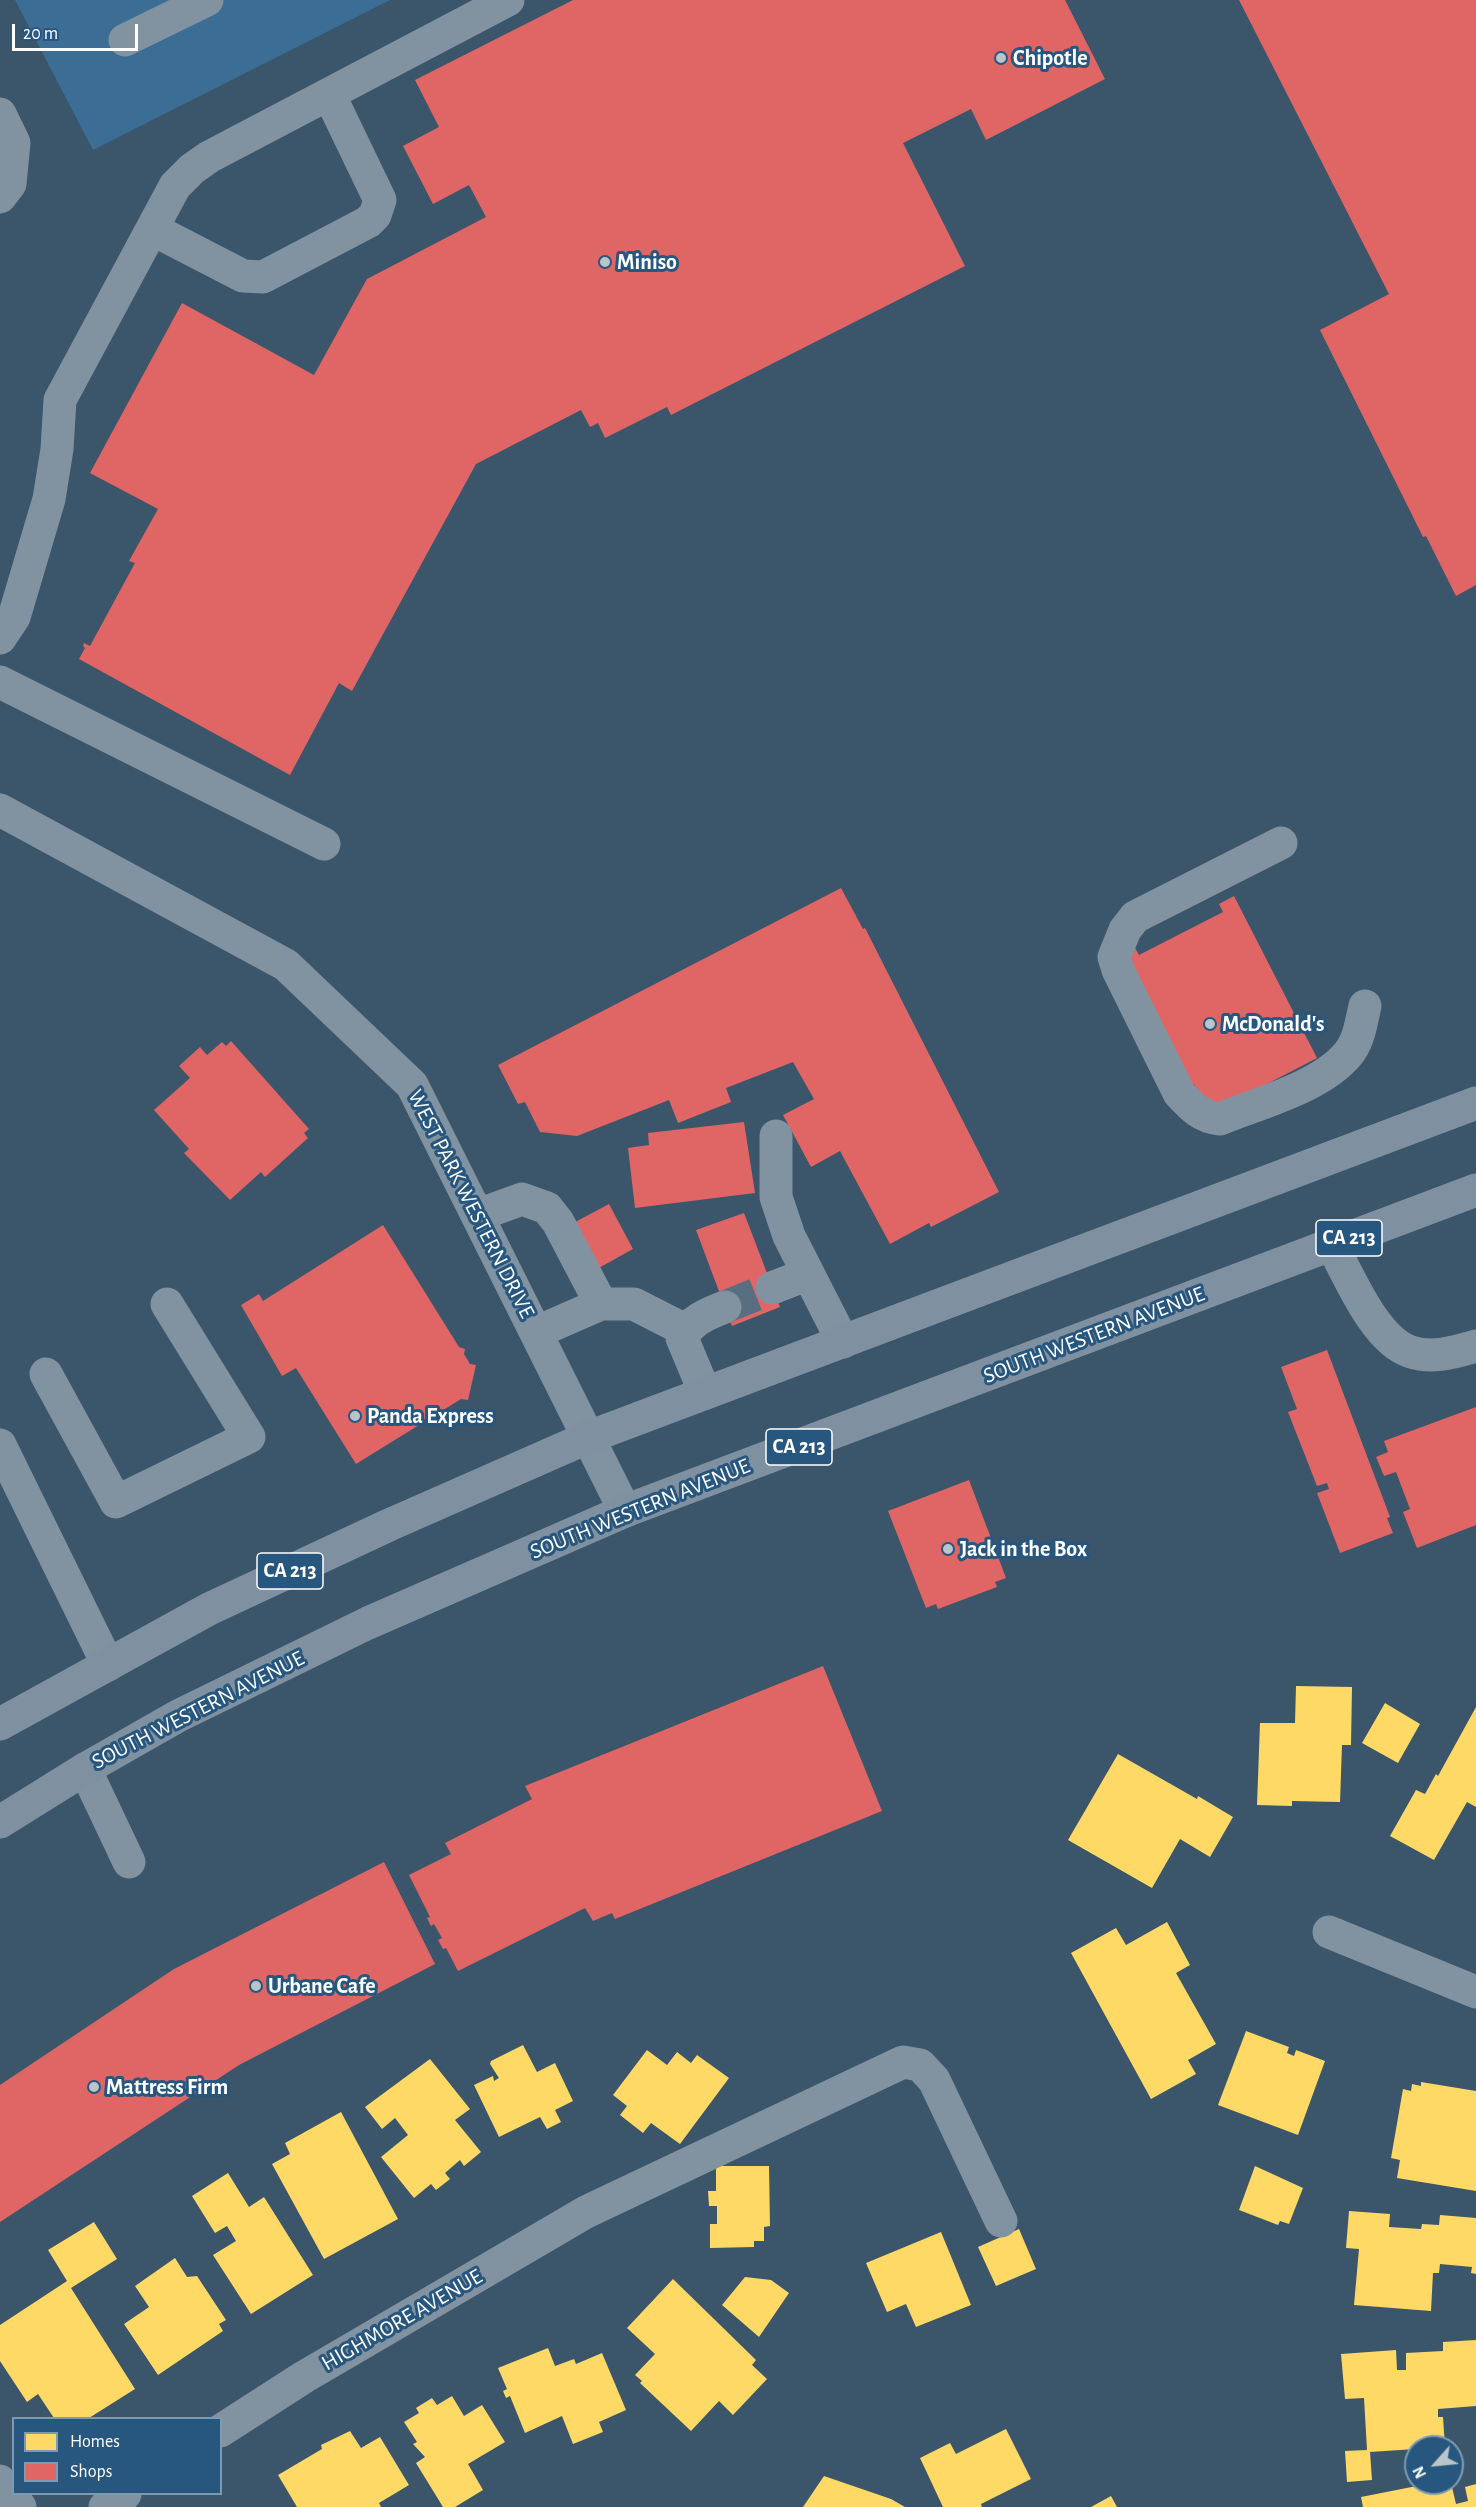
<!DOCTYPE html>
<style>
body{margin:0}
#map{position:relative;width:1476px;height:2507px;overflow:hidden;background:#3b556b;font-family:"Alegreya Sans",sans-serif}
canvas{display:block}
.legend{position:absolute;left:12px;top:2417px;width:210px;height:78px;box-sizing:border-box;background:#27577f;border:2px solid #7d9ab2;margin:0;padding:8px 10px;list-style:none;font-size:18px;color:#fff}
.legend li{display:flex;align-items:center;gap:12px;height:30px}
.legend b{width:30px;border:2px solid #7d9ab2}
.north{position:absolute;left:1404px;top:2435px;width:60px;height:60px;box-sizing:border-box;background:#27577f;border:2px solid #7d9ab2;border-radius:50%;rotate:243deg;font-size:16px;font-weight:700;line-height:24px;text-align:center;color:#fff}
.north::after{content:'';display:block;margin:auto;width:21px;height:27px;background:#bac4cb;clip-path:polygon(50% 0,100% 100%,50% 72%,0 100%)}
.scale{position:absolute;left:12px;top:24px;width:126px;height:27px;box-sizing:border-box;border:3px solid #fff;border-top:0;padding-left:8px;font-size:18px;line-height:21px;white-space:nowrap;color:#fff;-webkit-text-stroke:4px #27577f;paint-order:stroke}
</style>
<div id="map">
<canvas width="1476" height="2507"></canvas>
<ul class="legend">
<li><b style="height:16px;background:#ffd966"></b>Homes</li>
<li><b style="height:16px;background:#e06666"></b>Shops</li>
</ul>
<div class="north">N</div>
<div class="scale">20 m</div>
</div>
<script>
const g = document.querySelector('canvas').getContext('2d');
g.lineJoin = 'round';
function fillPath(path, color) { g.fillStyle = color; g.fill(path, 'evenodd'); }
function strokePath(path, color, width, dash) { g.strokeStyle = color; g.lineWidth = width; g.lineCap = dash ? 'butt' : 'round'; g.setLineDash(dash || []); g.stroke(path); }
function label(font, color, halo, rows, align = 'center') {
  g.font = font + ' "Alegreya Sans",sans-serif'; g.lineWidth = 6; g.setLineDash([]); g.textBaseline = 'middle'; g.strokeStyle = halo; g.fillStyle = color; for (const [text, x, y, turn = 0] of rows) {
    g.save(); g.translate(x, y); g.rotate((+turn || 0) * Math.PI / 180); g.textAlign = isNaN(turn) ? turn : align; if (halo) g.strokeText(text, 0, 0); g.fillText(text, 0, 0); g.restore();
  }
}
fillPath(new Path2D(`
 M15 0H390L93 150Z`), '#3c6d95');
fillPath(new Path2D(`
 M1296 1686 1352 1687 1351 1745H1342L1340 1802 1292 1801V1806L1257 1805 1260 1723H1295Z
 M1385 1703 1420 1724 1398 1763 1362 1743Z
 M1476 1707V1807L1467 1802 1434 1860 1390 1836 1416 1790 1425 1794 1436 1774 1438 1776Z
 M1118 1754 1197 1799 1198 1796 1233 1817 1210 1857 1180 1839 1152 1888 1068 1840Z
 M1167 1922 1190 1965 1176 1973 1216 2044 1188 2060 1196 2074 1151 2099 1071 1953 1116 1928 1126 1945Z
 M1246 2031 1289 2047 1287 2053 1294 2056 1296 2050 1325 2061 1298 2135 1218 2105Z
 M523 2045 537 2072 555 2063 573 2101 555 2110 561 2122 547 2129 540 2117 499 2137 474 2085 493 2076 494 2081 499 2078 490 2064 491 2061Z
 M647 2050 667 2065 677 2052 691 2063 697 2055 729 2078 680 2144 651 2123 643 2133 620 2115 627 2106 613 2095Z
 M430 2059 470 2109 455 2120 481 2152 464 2166 460 2160 445 2173 450 2179 436 2190 431 2184 414 2198 381 2157 408 2135 395 2118 382 2129 365 2107Z
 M1421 2082 1476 2091V2191L1397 2178 1400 2160 1391 2158 1403 2089 1411 2091 1412 2084 1421 2086Z
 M341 2112 398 2219 324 2259 272 2164 290 2154 285 2143Z
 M716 2166H769L770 2226 764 2227V2241H754V2247L710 2248V2224H717V2206H709L708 2191H716Z
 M1255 2166 1303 2188 1289 2224 1280 2221 1278 2225 1239 2210Z
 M228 2173 249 2207 264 2197 313 2275 251 2314 213 2255 236 2241 227 2226 215 2233 192 2196Z
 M1349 2211 1390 2214 1389 2227 1421 2229 1422 2224 1439 2225 1440 2215 1476 2218V2274L1471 2273 1472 2267 1440 2264 1439 2273H1433L1431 2311 1354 2305 1359 2249 1346 2248Z
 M94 2222 117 2259 71 2288 135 2389 89 2418H54L38 2394 27 2402 0 2361V2325L67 2281 48 2250Z
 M1019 2229 1036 2269 996 2286 978 2247Z
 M941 2232 971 2305 916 2327 906 2304 887 2312 866 2263Z
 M175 2258 187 2277 197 2276 226 2320 219 2324 223 2331 158 2375 124 2324 149 2307 135 2286Z
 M745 2277 771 2280 789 2293 759 2337 722 2305Z
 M673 2279 756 2360 752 2365 767 2379 733 2415 719 2401 691 2431 640 2383 642 2381 635 2375 655 2354 627 2328Z
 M1476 2340V2406L1438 2409V2417H1443L1445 2447 1370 2452 1372 2480 1347 2482 1345 2451 1367 2450 1364 2398 1345 2399 1341 2354 1396 2350 1397 2370H1406V2353L1443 2351V2342Z
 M548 2348 555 2366 574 2359 576 2364 602 2353 626 2410 599 2422 603 2432 573 2444 562 2416 525 2433 510 2396 506 2398 503 2391 507 2389 498 2368Z
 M452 2396 464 2416 482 2405 505 2442 468 2464 483 2490 455 2507H443L416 2463 425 2457 413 2444 417 2442 404 2422 419 2413 416 2408 432 2398 437 2405Z
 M1006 2429 1031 2479 981 2504 982 2507H943L920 2458 950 2443 956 2454Z
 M350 2431 361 2448 380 2437 409 2485 379 2503 381 2507H297L278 2475 322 2449 321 2445Z
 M824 2476 891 2499 905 2507H803Z
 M1432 2483H1451L1456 2504 1468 2501 1465 2487 1476 2484V2507H1363L1361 2497Z
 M1111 2496 1117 2507H1091Z`), '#ffd966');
fillPath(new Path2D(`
 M573 0H1065L1105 79 986 140 971 109 903 143 965 266 671 415 667 407 605 438 598 423 590 427 581 410 476 464 352 691 339 683 290 775 79 659 85 648 83 646 84 643 90 646 135 563 129 561 158 509 90 473 182 303 314 375 367 279 486 217 469 185 433 204 403 146 439 127 415 80Z
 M1239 0H1476V585L1456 596 1426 536 1423 537 1320 330 1389 294Z
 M841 888 863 929 865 928 999 1192 931 1227 929 1223 890 1244 840 1151 811 1167 783 1115 814 1099 793 1062 726 1088 731 1102 678 1123 669 1100 577 1136 540 1132 525 1102 518 1104 498 1065Z
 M1234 896 1317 1058 1209 1114 1194 1084 1183 1090 1121 955 1135 948 1139 955 1223 912 1219 904Z
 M231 1041 309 1129 304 1133 308 1138 265 1177 261 1172 230 1200 184 1153 189 1149 154 1110 190 1078 179 1066 200 1047 207 1055 222 1042 226 1046Z
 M744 1122 755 1193 635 1208 628 1148 649 1145 648 1133Z
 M609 1204 633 1249 588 1274 564 1228Z
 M744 1213 780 1307 732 1326 696 1230Z
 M383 1225 459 1347 465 1349 464 1354 470 1364 476 1365 468 1400 461 1399 356 1464 296 1368 282 1376 241 1305 259 1294 263 1301Z
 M1327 1350 1390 1517 1387 1518 1393 1533 1340 1553 1317 1493 1329 1489 1327 1483 1317 1486 1288 1412 1297 1409 1281 1367Z
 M1476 1407V1525L1417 1548 1403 1512 1410 1509 1396 1472 1384 1476 1376 1457 1388 1452 1384 1441Z
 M969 1480 1006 1578 995 1582 997 1587 938 1609 936 1604 926 1608 888 1511Z
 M823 1666 882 1811 615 1919 612 1913 593 1921 585 1908 458 1971 446 1948 443 1949 438 1940 442 1938 434 1924 431 1926 427 1918 430 1917 409 1875 451 1854 445 1843 532 1799 525 1786Z
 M384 1862 435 1964 239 2065 0 2222V2085L174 1969Z`), '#e06666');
strokePath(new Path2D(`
 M725 1307 772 1288`), '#586e81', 33, [33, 16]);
strokePath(new Path2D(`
 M125 40 207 0
 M0 114 14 143 10 184 0 197
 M152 229 243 276 263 277 368 222 375 215 380 200 329 94
 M0 638 14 617 49 499 57 449 60 400 175 186 192 169 209 157 508 0
 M0 682 324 844
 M0 810 286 965 412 1085 625 1511
 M1281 843 1135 917 1125 930 1114 957 1118 970 1179 1093C1192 1107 1201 1117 1220 1119 1259 1103 1321 1087 1348 1054 1359 1041 1361 1023 1365 1006
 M776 1136V1197L789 1236 843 1342
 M478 1215 522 1199 547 1208 558 1222 601 1304
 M1332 1245C1349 1276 1375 1341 1411 1352 1433 1359 1455 1352 1476 1346
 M772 1288 808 1274
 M537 1332 601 1304H634L685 1330
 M46 1374 116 1502 249 1437 167 1304
 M705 1393 682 1338C689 1321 709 1313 725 1307
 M0 1445 108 1665
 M85 1769 129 1862
 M1329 1932 1476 1992
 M220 2431 304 2377 586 2212 903 2062 920 2065 934 2080 1001 2221
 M0 2481 20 2507
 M105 2507 125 2494`), '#8192a1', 33);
strokePath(new Path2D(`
 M0 1724 209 1609 389 1525 589 1437 1476 1103
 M0 1822 85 1769 178 1716 368 1623 625 1511 1476 1190`), '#7f91a0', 33);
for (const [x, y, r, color] of [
 [1001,58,6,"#bac4cb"],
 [605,262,6,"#bac4cb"],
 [1210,1024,6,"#bac4cb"],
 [355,1416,6,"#bac4cb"],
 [948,1549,6,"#bac4cb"],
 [256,1986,6,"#bac4cb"],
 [94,2087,6,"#bac4cb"]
]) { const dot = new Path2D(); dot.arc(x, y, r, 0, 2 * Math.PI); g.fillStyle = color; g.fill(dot); strokePath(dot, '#27577f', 2); }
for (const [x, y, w] of [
 [1349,1238,66],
 [799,1447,66],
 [290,1571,66]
]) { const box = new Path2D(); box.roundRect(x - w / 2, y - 18, w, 36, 4.5); g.fillStyle = '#27577f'; g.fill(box); strokePath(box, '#fff', 1.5); }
label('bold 21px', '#fff', null, [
 ["CA 213",1349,1238],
 ["CA 213",799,1447],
 ["CA 213",290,1571]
]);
label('bold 22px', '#fff', '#27577f', [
 ["Chipotle",1013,58],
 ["Miniso",617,262],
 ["McDonald's",1222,1024],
 ["Panda Express",367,1416],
 ["Jack in the Box",960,1549],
 ["Urbane Cafe",268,1986],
 ["Mattress Firm",106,2087]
], 'left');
label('22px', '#fff', '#27577f', [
 ["WEST PARK WESTERN DRIVE",471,1204,63],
 ["SOUTH WESTERN AVENUE",1094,1335,-21],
 ["SOUTH WESTERN AVENUE",640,1509,-22],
 ["SOUTH WESTERN AVENUE",198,1710,-27],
 ["HIGHMORE AVENUE",402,2320,-30]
]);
</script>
